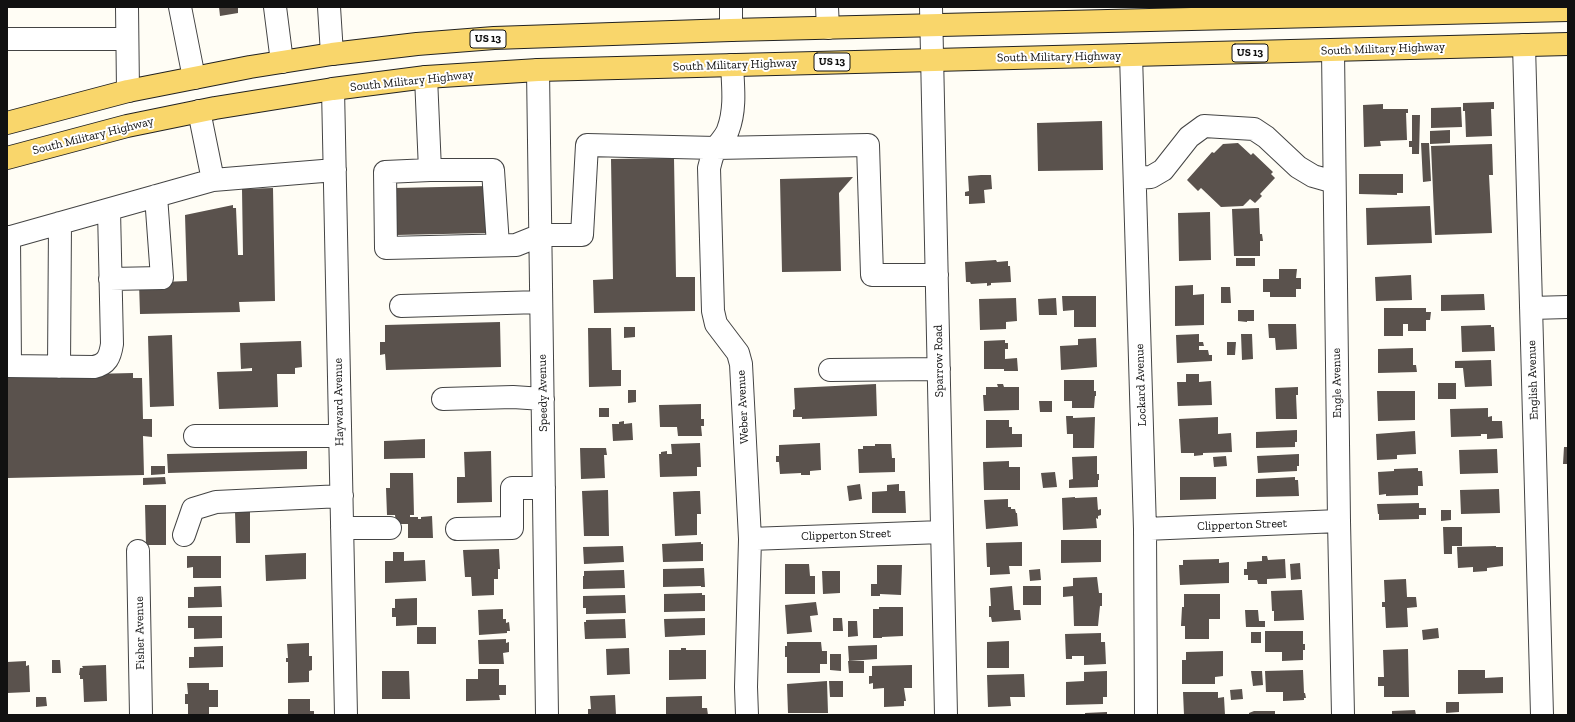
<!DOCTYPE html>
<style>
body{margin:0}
#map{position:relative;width:1575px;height:722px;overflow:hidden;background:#fffdf5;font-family:"Zilla Slab",serif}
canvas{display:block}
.frame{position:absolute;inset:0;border:8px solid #111;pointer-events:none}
</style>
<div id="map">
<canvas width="1575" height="722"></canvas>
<div class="frame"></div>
</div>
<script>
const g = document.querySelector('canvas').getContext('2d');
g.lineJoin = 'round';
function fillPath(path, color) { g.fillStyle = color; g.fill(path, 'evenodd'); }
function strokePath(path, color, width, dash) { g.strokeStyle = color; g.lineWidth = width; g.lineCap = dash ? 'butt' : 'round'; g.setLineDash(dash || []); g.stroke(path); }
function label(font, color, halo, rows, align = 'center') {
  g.font = font + ' "Zilla Slab",serif'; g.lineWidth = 4; g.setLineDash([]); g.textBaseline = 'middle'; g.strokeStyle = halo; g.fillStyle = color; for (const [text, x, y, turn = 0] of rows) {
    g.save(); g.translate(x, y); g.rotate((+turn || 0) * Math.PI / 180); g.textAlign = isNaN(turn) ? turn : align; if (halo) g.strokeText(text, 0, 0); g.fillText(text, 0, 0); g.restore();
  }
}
fillPath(new Path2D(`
 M219 7H238V13L220 16Z
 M1494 102V109H1491L1492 136 1466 137 1465 111H1463V103Z
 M1383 104V109H1408V113H1406L1407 140 1380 141 1381 146 1364 147 1363 105Z
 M1461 107 1462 127 1431 128V108Z
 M1412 115H1420L1419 154H1412V147H1409V141H1412Z
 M1102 121 1103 170 1038 171 1037 123Z
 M1450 130V143L1430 144V131Z
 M1238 143 1251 155 1253 153 1273 172 1271 174 1275 178 1260 194 1262 196 1255 203 1250 199 1243 206 1221 207 1201 188 1198 191 1187 180 1212 152 1214 153 1223 144Z
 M1421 143H1429L1431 181 1423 182Z
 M1492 144 1493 175H1489L1492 233 1435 235 1431 146Z
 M674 158 676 277H695V311L594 313 593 280 613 279 611 159Z
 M1359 174H1403V193H1397V195L1359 194Z
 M981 175H991L992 189 984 190 985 203 969 204V196H965V192L969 191 968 176Z
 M853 177 839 193 841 271 782 272 780 179Z
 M488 186 489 233 396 235 394 188Z
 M273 188 275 301 239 302 240 312 140 314 139 283 187 281 185 215 233 205V208H236L238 255H243L242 189Z
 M1430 206 1432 243 1367 245 1366 208Z
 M1259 208 1260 234H1262L1263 241H1260V256H1234L1232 209Z
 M1210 212 1211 260 1179 261 1178 213Z
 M1236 258H1255V266H1236Z
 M996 260 997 262 1008 261V266H1010L1011 282 991 283V285L987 286V283L971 284 970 282H966L965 262Z
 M1279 269H1297L1296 278H1301V289H1296V297H1270V292H1263V279H1279Z
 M1411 275 1412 300 1376 301 1375 277Z
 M1193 285V295L1204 294V325L1175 326V286Z
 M1221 287H1230L1231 303H1221Z
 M1484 294 1485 310 1441 311V295Z
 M1062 296H1096V327H1074V310L1063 311Z
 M1016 298 1017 321 1006 322V329L980 330 979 299Z
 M1056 298 1057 315H1039L1038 299Z
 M1384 308H1426V312H1431L1430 320H1426V331H1408V324H1403V336H1384Z
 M1238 310H1254V321H1247V322L1238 321Z
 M500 322 501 367 386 370 385 354 380 355V342H385V325Z
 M1268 324H1296L1297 349 1276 350 1275 338H1269Z
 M1491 325V327H1494L1495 351 1462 352 1461 326Z
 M624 327H635V337L624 338Z
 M588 328H611L612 370H621V386L589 387Z
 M1199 334V342H1203L1204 346H1199V350H1208L1209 355H1212V361L1177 363 1176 335Z
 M1241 334H1252L1253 359 1242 360Z
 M172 335 174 406 150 407 148 336Z
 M1096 338 1097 367 1061 370 1060 346 1078 345V339Z
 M1005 340V343H1008V349H1005V359L1017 358 1018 371H1004V369H984V341Z
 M301 341 302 367 295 368V374H277L278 407 219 409 217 372 252 371V368L241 369 240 343Z
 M1227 342H1236L1235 355H1227Z
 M1413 348V365H1416L1417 372 1378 373V349Z
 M1491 360 1492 386 1465 387 1463 368H1455V361Z
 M133 373V378H142L143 419H152V437L143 436 144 475 7 478V376Z
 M1186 374H1199V382L1211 381 1212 405 1178 406 1177 382H1186Z
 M1064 380H1094V391H1096V396H1095L1094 408H1072V401H1064Z
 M1438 383H1456V399H1438Z
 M876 384 877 416 802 419V417H793V410L795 409 794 388Z
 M997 384H1003L1004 387H1019V410L984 411 983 395H986V387H998Z
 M1298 387V395H1296L1297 419H1276L1275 388Z
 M628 390H636V402L628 403Z
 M1377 391H1415V420L1378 421Z
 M1039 401H1052V412H1040Z
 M701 404V419H704V426H701L702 436H678L677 427H660L659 405Z
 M599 408H609V417H599Z
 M1488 408V417L1492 416V421H1502L1503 438 1487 439V434H1481V436L1451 437 1450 409Z
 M1066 416H1073V418L1095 417 1094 448H1073V434H1067Z
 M1218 417V434L1231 433 1232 452 1203 453V455L1194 456V453H1181L1179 419Z
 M986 420H1009V427H1012V434H1022V447L986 448Z
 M624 421V424L632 423 633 440 613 441 612 424H619V422Z
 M1297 430V442H1295V447L1256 448V432Z
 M1415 431 1416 454 1397 455V459L1377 460 1376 434Z
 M425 439V458L384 459V441Z
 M700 443 701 467H697V476L660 477 659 454H661V452L667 451V454H672L671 444Z
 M820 443 821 470 810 471V475H801V473L780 474 779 462H776V456H779V445Z
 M875 444H891L892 458H895V472L859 473 858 449H863V446H875Z
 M1564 447H1568V464H1563Z
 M580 448H606L607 455H604L605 478 581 479Z
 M1497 449 1498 473 1460 474 1459 450Z
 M307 451V469L168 473 167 454Z
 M491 451 492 502 457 503V477H465L464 452Z
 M1299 454V466H1297V471L1258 473 1257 456Z
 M1097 456V474H1099V480H1098V487L1069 488V480L1073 479 1072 457Z
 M1226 456 1227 466 1214 467 1213 457Z
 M1009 461V467H1020V490H984L983 462Z
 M151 466H165V474L151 475Z
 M1418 468V471H1422L1423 486H1418V495L1386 496V494L1379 495 1378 472 1394 471V469Z
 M1055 472 1057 487 1043 488 1041 473Z
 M390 473H413L414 515H410V517H418V519H421V517L432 516 433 538H408V524H396L395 515H387L386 488H390Z
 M165 477 166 484 143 485V478Z
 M1180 477H1216V499L1180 500Z
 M1295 477V480H1298L1299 496 1256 497V479Z
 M860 484 862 499 849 501 847 486Z
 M899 484V491H905L906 513H872V492L887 491V485Z
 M1499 489 1500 513 1461 514 1460 490Z
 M608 490 609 536H584L582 491Z
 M695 491H700L701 514H697V535L675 536 673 492Z
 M1075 497V498L1097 497 1098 510 1101 509V515L1098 516V519L1096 518 1097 528 1063 530 1062 498Z
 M1008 499V507H1011V509H1015L1016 513H1017L1018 526 986 529 984 500Z
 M1419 503V508H1426V515H1419V519L1379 520V514H1378L1377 504Z
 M145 505H166V545H146Z
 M1441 510H1451V520L1441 521Z
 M235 512H250V543H236Z
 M1443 527H1462V546H1452V554H1444Z
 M1061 540H1101V562L1061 563Z
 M701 542V544H703V561L663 562 662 544Z
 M1022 542V566H1009L1010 574 990 575V567H987L986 543Z
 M623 546 624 562 584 564 583 547Z
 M1496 546V547H1503V566L1487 568V571L1473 572V567L1458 568 1457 547Z
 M499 549 500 569H498V579H494V595L472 596 471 577H465L463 550Z
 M393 552H404V561L425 560 426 581 385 583V561H393Z
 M306 553V579L266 581 265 555Z
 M187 556H221V578H193V567L187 568Z
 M1262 556H1267L1268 560 1285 559 1286 578 1267 579V584H1258L1257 580H1248V575H1244V569H1247V562L1262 561Z
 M1219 559V563L1229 562V583L1180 585 1179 565H1183V560Z
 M1300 563 1301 579 1291 580 1290 564Z
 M785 564H809L810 576H815V594H785Z
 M877 565H902L901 595 880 594V596H871V584H877Z
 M704 568 705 587H701V586L663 587V569Z
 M1040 569 1041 580 1030 581 1029 570Z
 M624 570 625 588 583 589V576H584V571Z
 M822 571H840V593L823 594Z
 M1097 577 1099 593H1102V606H1100L1098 626H1074L1073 596 1063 597V587L1073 586V578Z
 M1406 579 1407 597H1416L1417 607 1407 608 1408 627 1386 628 1385 607H1382V602H1385L1384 580Z
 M221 586 222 607 188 608V597H194V587Z
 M1012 586 1014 610H1020L1021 620 992 622 991 617H989V606H991L990 588Z
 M1023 586H1041V605H1023Z
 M1302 590 1304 620 1274 621V611H1272L1271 591Z
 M702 593V595H705V611L664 612V594Z
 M1184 594H1220V619H1209V639H1185V626H1181L1182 607H1184Z
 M625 595 626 613 586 614V608H583V596Z
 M417 598V625L396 626V617H392V608H395V599Z
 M816 602 818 615 810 616 812 632 787 634 785 605Z
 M879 607H903V636L882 637V638H873V609H879Z
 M503 609V619H506V623L509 622 510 631H507V633L479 635 478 610Z
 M1245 610H1258L1259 621H1265V627H1246Z
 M188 616H222V638L194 639V628H188Z
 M705 618V635L665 637 664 619Z
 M833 618H842L843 631H833Z
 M625 619 626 638 585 639 584 622H586V620Z
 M848 621H857L858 636 848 637Z
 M417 627H436V644H417Z
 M1438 628 1439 638 1423 640 1422 630Z
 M1265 631H1303V644H1305V650H1303V660L1282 661V652H1265Z
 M1251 632H1261V643H1251Z
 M1101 633V642H1105L1106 664 1084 665V656H1072V659H1066L1065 634Z
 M506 639V643L509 642V652L503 653 504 664H479L478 640Z
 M1009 641V668H987V642Z
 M787 642H821L822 651H827V664H820V673H787V657H785V646H787Z
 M309 643V656H312V670L309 671V682L288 683V662H286V658H288L287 644Z
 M877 645V659L849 661 848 646Z
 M223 646V667L189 668V657H194V647Z
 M629 648 630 674 607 675 606 649Z
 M681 648H686V650H706V679L669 680V650H681Z
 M1408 649 1409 697H1384V686H1378V677H1384L1383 650Z
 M1223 651V676L1215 677V684H1182V660H1186V652Z
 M830 654H841V671L830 670Z
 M52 660H60L61 673H52Z
 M26 661V666L29 665 30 692 7 693V662Z
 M848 661H864V673H849Z
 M106 665 107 701 84 702 83 679H80V675H79L80 668H83L82 666Z
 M912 665V688H904L906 701H904V706L884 707V688L873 689V683L869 684V676H872V666Z
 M478 669H499V685H506V695H499L500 700 466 701V679H478Z
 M1303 670 1304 693H1305L1306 698H1304V700L1283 701V692H1266L1265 671Z
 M1458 670H1485V678L1503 677V693L1458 694Z
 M382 671H409L410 699H382Z
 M1107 671V697H1103V704L1066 705V682L1084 681V672Z
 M1251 671H1262L1263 685 1253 686Z
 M1024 674 1025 697H1010L1011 706 988 707 987 675Z
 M827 681 828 713H788L787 684Z
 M829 681H843V697H830Z
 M187 683H209V690H218V707H209V715H188V704H185V694H188Z
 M1242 689 1243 699 1231 700 1230 690Z
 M1183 692H1218V698L1224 697 1225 715H1184Z
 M615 695 616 715H588V709H591L590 696Z
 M702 696V708H707L708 715H666V697Z
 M36 697H46L47 706 36 707Z
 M288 699H310V711H314V715H288Z
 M1446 702H1459V712L1446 713Z
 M1415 710 1416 715H1392V711Z
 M1254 711H1275V715H1249V713Z
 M1107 712V715H1085V713Z`), '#5a524d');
const minor = new Path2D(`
 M127 7 128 91
 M180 7 194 78
 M275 7 282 62
 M329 7 332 54
 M731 7V30
 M827 7 828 28
 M931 7 946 715
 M7 39H127
 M1524 45 1542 715
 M1333 51 1339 521 1343 715
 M1131 55 1145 529 1146 715
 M732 65C733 86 736 109 728 130 726 136 720 142 716 148 712 154 711 161 709 168L713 311 716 324 738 353 741 364 750 539 746 687 747 715
 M538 70 547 715
 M426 77 430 170 385 172 386 248 516 245 541 235H582L587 145 716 148 868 145 872 275H937
 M333 89 346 715
 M199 111 213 180
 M430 170H493L498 245
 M1135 178 1151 177 1163 170 1189 137 1204 126 1254 129 1266 137 1298 167 1313 176 1334 182
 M9 237 10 366
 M7 238 213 180 335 170
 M110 279 162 278 156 196
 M401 306 541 302
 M1531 308 1568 307
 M7 366 94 367C107 364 110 357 112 344L109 210
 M59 367 60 223
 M830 370 939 369
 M443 399 513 397 543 399
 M195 436H339
 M342 528H390
 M457 529 512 528V488H544
 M1145 529 1339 521
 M184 535 193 509 216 502 342 496
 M750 539 942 532
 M138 551 141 715`);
const major = new Path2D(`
 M7 123 128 91 250 67 332 54 417 44 494 38 731 30 1568 10
 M7 158 127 126 215 108 333 89 426 77 538 70 1568 44`);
strokePath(minor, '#444', 24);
strokePath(major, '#222', 24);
strokePath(minor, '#fff', 22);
strokePath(major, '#f9d66b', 22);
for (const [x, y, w] of [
 [488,39,36],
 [1250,53,36],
 [832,62,36]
]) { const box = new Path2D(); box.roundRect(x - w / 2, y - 9, w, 18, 3); g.fillStyle = '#fff'; g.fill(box); strokePath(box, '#111', 1); }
label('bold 11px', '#111', null, [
 ["US 13",488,39],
 ["US 13",1250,53],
 ["US 13",832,62]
]);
label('12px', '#111', '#fff', [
 ["South Military Highway",1383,49,-2],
 ["South Military Highway",1059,57,-1],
 ["South Military Highway",735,65,-2],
 ["South Military Highway",412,81,-6],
 ["South Military Highway",93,136,-14],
 ["Sparrow Road",939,361,-91],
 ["English Avenue",1533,380,-92],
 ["Engle Avenue",1337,383,-91],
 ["Lockard Avenue",1141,385,-92],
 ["Speedy Avenue",543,393,-91],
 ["Hayward Avenue",339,402,-91],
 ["Weber Avenue",743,407,-93],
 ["Clipperton Street",1242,525,-2],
 ["Clipperton Street",846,535,-2],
 ["Fisher Avenue",140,633,-91]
]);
</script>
